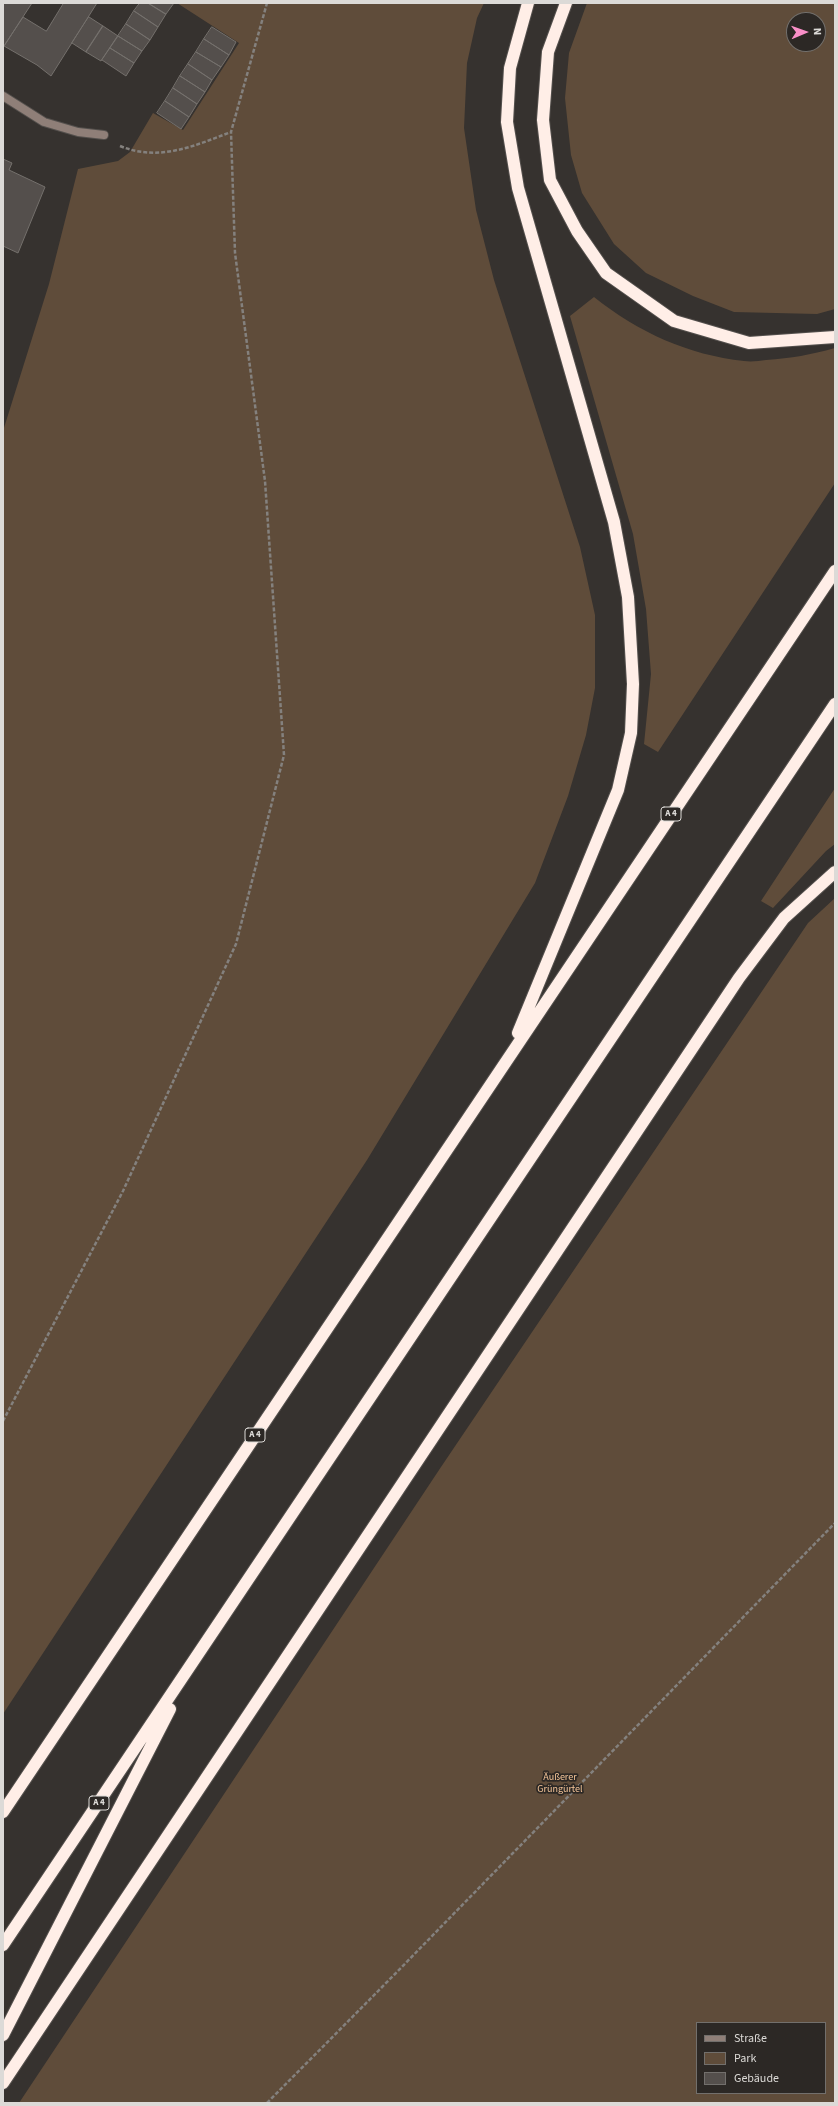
<!DOCTYPE html>
<meta charset="utf-8">
<style>
body{margin:0}
#map{position:relative;width:838px;height:2106px;overflow:hidden;background:#36322f;font-family:"Source Sans 3",sans-serif}
canvas{display:block}
.frame{position:absolute;inset:0;border:4px solid #dcdad7;pointer-events:none}
.legend{position:absolute;left:696px;top:2022px;width:130px;height:72px;box-sizing:border-box;background:#2c2825;border:1px solid #726f6c;margin:0;padding:5px 7px;list-style:none;font-size:12px;color:#dcdad7}
.legend li{display:flex;align-items:center;gap:8px;height:20px}
.legend b{width:20px;border:1px solid #726f6c}
.north{position:absolute;left:786px;top:12px;width:40px;height:40px;box-sizing:border-box;background:#2c2825;border:1px solid #726f6c;border-radius:50%;rotate:88deg;font-size:11px;font-weight:700;line-height:16px;text-align:center;color:#dcdad7}
.north::after{content:'';display:block;margin:auto;width:14px;height:18px;background:#fa8fc8;clip-path:polygon(50% 0,100% 100%,50% 72%,0 100%)}
</style>
<div id="map">
<canvas width="838" height="2106"></canvas>
<div class="frame"></div>
<ul class="legend">
<li><b style="height:5px;background:#8f7f78"></b>Straße</li>
<li><b style="height:11px;background:#5f4c3a"></b>Park</li>
<li><b style="height:11px;background:#544f4c"></b>Gebäude</li>
</ul>
<div class="north">N</div>
</div>
<script>
const g = document.querySelector('canvas').getContext('2d');
g.lineJoin = 'round';
function fillPath(path, color) { g.fillStyle = color; g.fill(path, 'evenodd'); }
function strokePath(path, color, width, dash) { g.strokeStyle = color; g.lineWidth = width; g.lineCap = dash ? 'butt' : 'round'; g.setLineDash(dash || []); g.stroke(path); }
function label(font, color, halo, rows, align = 'center') {
  g.font = font + ' "Source Sans 3",sans-serif'; g.lineWidth = 3.5; g.setLineDash([]); g.textBaseline = 'middle'; g.strokeStyle = halo; g.fillStyle = color; for (const [text, x, y, turn = 0] of rows) {
    g.save(); g.translate(x, y); g.rotate((+turn || 0) * Math.PI / 180); g.textAlign = isNaN(turn) ? turn : align; if (halo) g.strokeText(text, 0, 0); g.fillText(text, 0, 0); g.restore();
  }
}
fillPath(new Path2D(`
 M177 3H484L477 18 467 63 464 128 476 210 494 280 580 547 595 615V688L586 735 568 796 535 883 367 1160 3 1714V431L49 284 78 169 118 161 130 152 153 113 183 130 239 43Z
 M587 3H835V309L817 314 734 312 693 296 646 273 614 244 582 193 571 155 565 98 569 53ZM794 20H818V44H794Z
 M594 297C638 332 688 355 744 361 751 362 759 361 766 360 792 358 810 355 835 348V483L658 752 644 744 651 674 646 609 633 534 570 316Z
 M835 788V844L826 851 773 908 761 901Z
 M835 898V2103H19L441 1467 808 923ZM697 2023H825V2093H697Z`), '#5f4c3a');
const building = new Path2D(`
 M3 3H32L4 46 3 45Z
 M64 3H97L51 76 37 65 4 46 23 17 46 31Z
 M140 3H148L166 14 158 27 134 11Z
 M148 3H174L166 14Z
 M134 11 158 27 150 40 126 24Z
 M89 17 103 26 86 52 72 43Z
 M126 24 150 40 142 51 118 36Z
 M103 26 118 36 101 61 86 52Z
 M212 27 236 42 229 55 204 39Z
 M118 36 142 51 134 63 110 48Z
 M204 39 229 55 221 67 196 52Z
 M110 48 134 63 126 76 102 60Z
 M196 52 221 67 212 80 188 64Z
 M188 64 212 80 205 92 180 76Z
 M180 76 205 92 197 104 173 88Z
 M173 88 197 104 189 117 165 101Z
 M165 101 189 117 181 129 157 113Z
 M3 159 12 163 9 170 45 187 18 253 3 246Z`);
fillPath(building, '#544f4c');
strokePath(building, '#74706c', 1);
const minor = new Path2D(`
 M3 96 44 122 78 132 104 135`);
const motorway = new Path2D(`
 M566 3 548 52 543 120 550 180 577 231 606 273 674 321 749 343 835 337
 M518 1033 618 790 631 733 633 684 628 597 614 522 518 188 507 122 510 68 528 3
 M3 1812 835 571
 M3 1945 835 704
 M3 2035 170 1709
 M3 2083 739 978 784 918 835 872`);
strokePath(minor, '#54504d', 10);
strokePath(motorway, '#54504d', 14);
strokePath(new Path2D(`
 M120 146C159 162 194 146 231 132
 M3 1421 123 1191 236 944 284 755 265 481 235 253 231 132 267 3
 M267 2103 394 1975 835 1523`), '#84817e', 2.5, [4, 2]);
strokePath(minor, '#8f7f78', 8);
strokePath(motorway, '#ffeee7', 12);
for (const [x, y, w] of [
 [671,814,20],
 [255,1435,20],
 [99,1803,20]
]) { const box = new Path2D(); box.roundRect(x - w / 2, y - 7, w, 14, 3); g.fillStyle = '#2c2825'; g.fill(box); strokePath(box, '#dcdad7', 1); }
label('bold 9px', '#dcdad7', null, [
 ["A 4",671,814],
 ["A 4",255,1435],
 ["A 4",99,1803]
]);
label('10px', '#f7c79a', '#2c2825', [
 ["Äußerer",560,1778],
 ["Grüngürtel",560,1790]
]);
</script>
